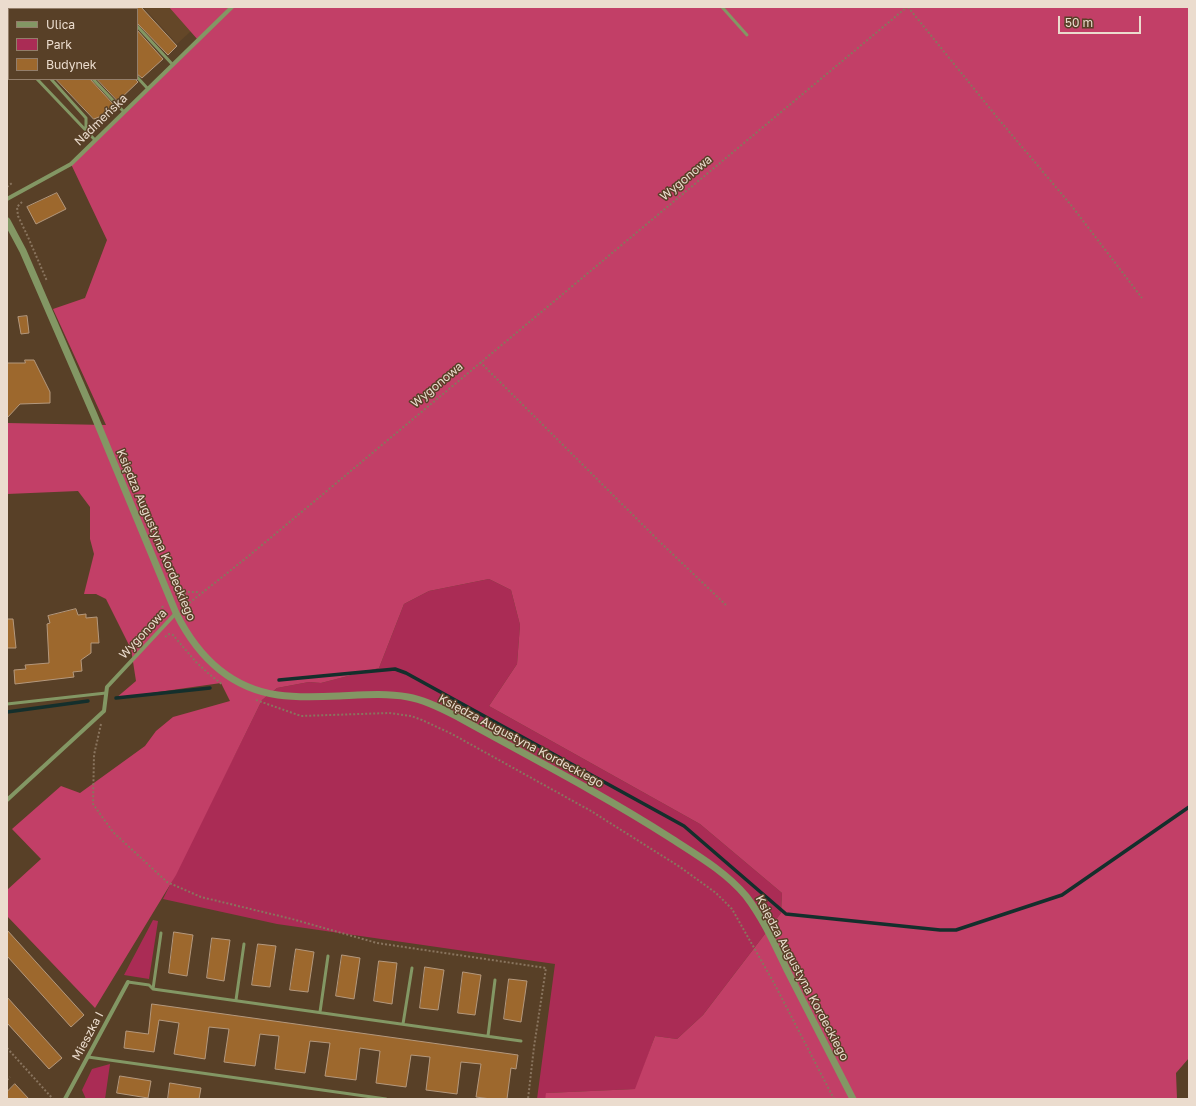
<!DOCTYPE html>
<meta charset="utf-8">
<style>
body{margin:0}
#map{position:relative;width:1196px;height:1106px;overflow:hidden;background:#584027;font-family:"Golos Text",sans-serif}
canvas{display:block}
.frame{position:absolute;inset:0;border:8px solid #ebdcce;pointer-events:none}
.legend{position:absolute;left:8px;top:8px;width:130px;height:72px;box-sizing:border-box;background:#584027;border:1px solid #937e6a;margin:0;padding:5px 7px;list-style:none;font-size:12px;color:#ebdcce}
.legend li{display:flex;align-items:center;gap:8px;height:20px}
.legend b{width:20px;border:1px solid #937e6a}
.scale{position:absolute;left:1058px;top:16px;width:83px;height:18px;box-sizing:border-box;border:2px solid #ebdcce;border-top:0;padding-left:5px;font-size:12px;line-height:14px;white-space:nowrap;color:#ebdcce;-webkit-text-stroke:3px #584027;paint-order:stroke}
</style>
<div id="map">
<canvas width="1196" height="1106"></canvas>
<div class="frame"></div>
<ul class="legend">
<li><b style="height:5px;background:#839764"></b>Ulica</li>
<li><b style="height:11px;background:#aa2c55"></b>Park</li>
<li><b style="height:11px;background:#9d682d"></b>Budynek</li>
</ul>
<div class="scale">50 m</div>
</div>
<script>
const g = document.querySelector('canvas').getContext('2d');
g.lineJoin = 'round';
function fillPath(path, color) { g.fillStyle = color; g.fill(path, 'evenodd'); }
function strokePath(path, color, width, dash) { g.strokeStyle = color; g.lineWidth = width; g.lineCap = dash ? 'butt' : 'round'; g.setLineDash(dash || []); g.stroke(path); }
function label(font, color, halo, rows, align = 'center') {
  g.font = font + ' "Golos Text",sans-serif'; g.lineWidth = 3; g.setLineDash([]); g.textBaseline = 'middle'; g.strokeStyle = halo; g.fillStyle = color; for (const [text, x, y, turn = 0] of rows) {
    g.save(); g.translate(x, y); g.rotate((+turn || 0) * Math.PI / 180); g.textAlign = isNaN(turn) ? turn : align; if (halo) g.strokeText(text, 0, 0); g.fillText(text, 0, 0); g.restore();
  }
}
fillPath(new Path2D(`
 M143 7H217L177 44Z`), '#644728');
fillPath(new Path2D(`
 M489 579 511 590 520 625 517 664 489 706 700 824 782 893 781 913 703 1015 677 1039 655 1036 636 1089 547 1093 545 1099H537L555 964 277 924 163 899 262 700 277 688 309 682 321 683 379 668 404 604 429 591Z
 M153 920 158 921 149 979 124 975Z
 M110 1064 105 1099H86L82 1090 92 1069Z`), '#aa2c55');
fillPath(new Path2D(`
 M169 7H1189V1058L1176 1073 1177 1099H545L546 1093 635 1089 655 1036 677 1039 703 1015 781 913 782 893 700 824 489 706 517 664 520 625 511 590 489 579 429 591 404 604 379 668 321 683 309 682 277 688 262 700 176 875 95 1008 7 916V890L41 859 12 829 61 786 80 793 145 746 156 731 173 717 230 701 221 683 116 698 136 681 131 649 106 599 96 594H84L94 554 90 539V507L78 491 7 494V423L106 425 53 309 85 298 107 240 71 164 198 40Z`), '#c23f67');
strokePath(new Path2D(`
 M279 680 395 669 406 673 684 826 786 914 940 930H956L1062 895 1189 807
 M116 698 210 688
 M7 712 88 701`), '#142f2c', 3.5);
const building = new Path2D(`
 M137 7H141L177 46 168 55 137 23Z
 M137 30 163 59 142 78 137 74Z
 M56 79H90L114 105 104 115 94 119Z
 M97 79H135L138 82 118 101Z
 M57 193 66 209 36 224 27 207Z
 M27 316 29 333 21 334 18 317Z
 M25 360H34L50 392V403L20 404 7 418V363H25Z
 M76 609 78 615 86 614V618L97 617 99 643H91V653L81 660 82 671 73 672 74 677 15 684 14 670 26 669 25 665 49 663 47 624 50 623 48 616Z
 M7 619H13L16 648H7Z
 M7 930 84 1015 71 1027 7 956Z
 M174 932 193 935 187 976 169 973Z
 M212 938 230 940 224 981 207 978Z
 M258 944 276 946 270 987 252 985Z
 M296 949 314 952 308 992 290 990Z
 M342 955 360 958 354 999 336 996Z
 M379 961 397 963 392 1004 374 1001Z
 M425 967 444 970 438 1010 420 1008Z
 M463 972 481 975 475 1015 458 1013Z
 M509 979 527 981 521 1022 504 1019Z
 M7 997 62 1058 49 1069 7 1023Z
 M152 1004 518 1055 516 1069 511 1068 507 1099H491L476 1097 481 1064 461 1062 457 1094 426 1090 430 1057 411 1055 406 1087 376 1083 380 1051 360 1048 356 1080 325 1076 330 1043 310 1041 305 1073 275 1069 279 1036 268 1035 260 1034 255 1066 224 1062 229 1029 209 1027 205 1059 174 1054 179 1023 159 1020 154 1052 124 1048 126 1031 148 1034Z
 M120 1076 151 1081 148 1098 117 1093Z
 M170 1083 201 1088 199 1099H168Z
 M15 1084 29 1099H7V1092Z`);
fillPath(building, '#9d682d');
strokePath(building, '#b4987d', 1);
strokePath(new Path2D(`
 M908 7 1001 122 1071 205 1142 298
 M7 187 12 183
 M22 202 17 207 18 216 28 237 47 281
 M480 362 661 543 726 605
 M177 591 182 594 189 592H200
 M183 608 250 555 907 7
 M154 624 164 612 162 605
 M165 637 169 634 173 635 196 662 209 674 223 685
 M256 700 301 716 389 713 411 716 422 720 452 734 591 811 680 867 716 893 732 909 774 983 834 1099
 M101 724 94 755 93 804 113 832 167 882 201 897 292 919 377 943 546 968 534 1047 528 1099
 M7 1048 53 1099
 M7 1080 10 1077`), '#89745e', 2, [2, 2]);
strokePath(new Path2D(`
 M722 7 747 35
 M121 8 122 9
 M137 26 173 65
 M7 48 9 50
 M137 77 148 89
 M37 79 95 140
 M51 79 86 118V130
 M93 79 124 112
 M7 704 106 693
 M128 982 149 985 153 989 521 1041
 M153 989 161 933
 M236 1000 244 944
 M320 1012 328 956
 M403 1024 412 968
 M488 1036 495 980
 M88 1057 386 1099`), '#839764', 3);
strokePath(new Path2D(`
 M7 199 71 164 232 7
 M7 800 104 711 107 687 176 613
 M65 1099 128 982`), '#839764', 4);
strokePath(new Path2D(`
 M7 221 23 251 94 415 176 613C197 655 229 688 278 695 298 698 318 697 339 696 362 695 385 693 408 697 425 700 441 708 456 716 528 756 600 793 669 837 695 854 725 871 746 896 763 918 775 945 787 970 809 1013 831 1056 853 1099`), '#839764', 7);
label('12px', '#ebdcce', '#584027', [
 ["Nadmeńska",101,120,-44],
 ["Wygonowa",686,178,-40],
 ["Wygonowa",437,385,-40],
 ["Księdza Augustyna Kordeckiego",156,535,67],
 ["Wygonowa",143,634,-47],
 ["Księdza Augustyna Kordeckiego",521,741,28],
 ["Księdza Augustyna Kordeckiego",802,978,62],
 ["Mieszka I",88,1036,-62]
]);
</script>
